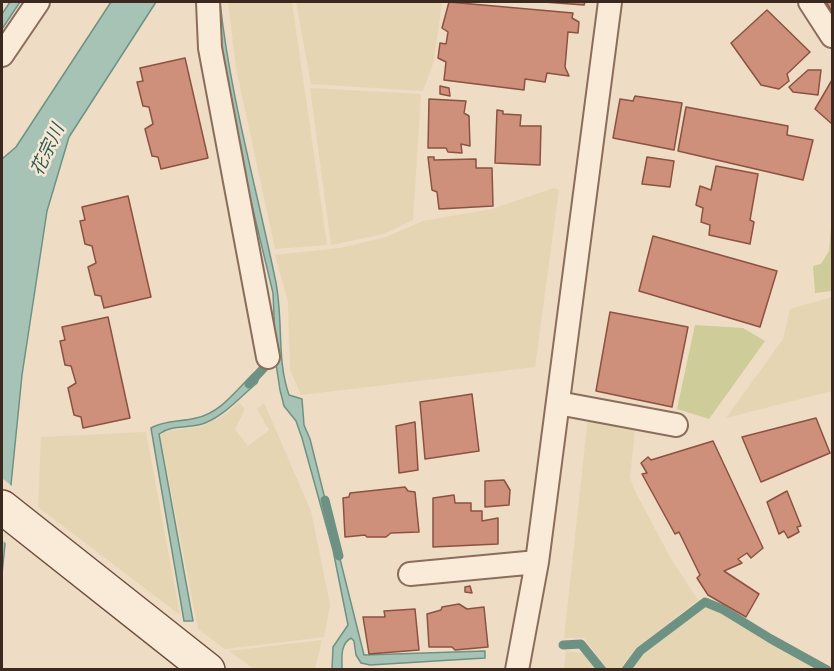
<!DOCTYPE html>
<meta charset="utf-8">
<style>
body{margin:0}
#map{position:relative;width:834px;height:671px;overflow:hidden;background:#efdcc5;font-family:"PT Serif",serif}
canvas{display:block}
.frame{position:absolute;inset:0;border:3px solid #3b281f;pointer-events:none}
</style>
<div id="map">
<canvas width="834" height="671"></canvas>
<div class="frame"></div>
</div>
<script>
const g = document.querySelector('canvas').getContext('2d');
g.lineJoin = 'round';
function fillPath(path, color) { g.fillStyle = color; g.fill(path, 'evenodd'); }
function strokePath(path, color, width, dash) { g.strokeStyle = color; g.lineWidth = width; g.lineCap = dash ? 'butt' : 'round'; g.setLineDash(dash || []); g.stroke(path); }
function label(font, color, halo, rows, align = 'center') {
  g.font = font + ' "PT Serif","Noto Sans JP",serif'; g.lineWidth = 5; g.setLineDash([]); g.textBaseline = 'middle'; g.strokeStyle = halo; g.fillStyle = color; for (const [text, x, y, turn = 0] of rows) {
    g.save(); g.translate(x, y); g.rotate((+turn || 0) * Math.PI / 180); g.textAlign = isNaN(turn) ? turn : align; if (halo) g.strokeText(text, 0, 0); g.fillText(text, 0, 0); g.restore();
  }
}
fillPath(new Path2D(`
 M228 2H292L327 245 275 249 236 68Z
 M296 2H442L434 61 423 91 311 84Z
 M310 88 421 94 413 220 384 234 331 245Z
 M554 188 559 190 535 367 301 395 290 370 288 301 275 255 340 248 386 237 423 221 492 209Z
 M832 297V391L726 418 783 339 790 309Z
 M239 402 245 409 235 429 248 446 269 430 257 409 264 403 311 511 330 605 324 637 225 649 198 629 160 435 164 432 203 426 227 413Z
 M588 417 635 430 630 477 634 489 671 559 698 600 636 648 620 669H607L584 638H564Z
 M146 432 180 615 38 507 41 437Z
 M706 606 720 612 823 669H633L642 655Z
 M322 640 315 669H254L229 651Z
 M566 651 583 653 596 669H564Z`), '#e5d5b3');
fillPath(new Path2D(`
 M832 216V291L815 293 813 266 821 264 829 251Z
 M695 325 743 328 765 341 709 419 677 409Z`), '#cecc99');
const water = new Path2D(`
 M10 2H20L2 29V14Z
 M111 2H156L69 137 47 211 22 375 2 574V159L16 147Z
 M215 2H220C230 95 256 186 275 278 284 318 276 358 289 395L302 399 304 425 310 439 364 655 485 651V658L370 665 361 663 356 655 354 641 351 638C340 644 342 658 342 669H332L333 647 348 625 333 550 302 438 296 421 284 406 280 390 276 364 273 293 248 189 233 108 221 68Z
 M254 373 259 377 257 383C240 397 226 414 205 423 190 429 172 424 159 434L193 621H184L151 428C165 420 181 422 196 418 221 413 237 389 254 373Z`);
fillPath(water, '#a7c3b6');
strokePath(water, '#6d9283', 1.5);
fillPath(new Path2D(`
 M2 478 14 488 8 545 2 540Z`), '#efdcc5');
strokePath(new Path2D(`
 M249 384 272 359
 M325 500 339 556
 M563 645 581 644 602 670
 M626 670 640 651 705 602 722 609 771 639 827 670`), '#6d9283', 9);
const building = new Path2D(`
 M449 2 573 13 572 18 579 22 578 33 568 32 565 67 569 76 547 73 545 82 525 79 524 90 444 80 446 62 438 58 440 43 446 44 448 32 442 28Z
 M544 2H585L584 5Z
 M826 2H832V12Z
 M767 10 810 52 787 74 789 81 779 89 761 85 731 43Z
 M185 58 208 158 161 169 158 157 152 156 145 129 153 124 149 107 143 106 137 82 143 81 140 68Z
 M808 70H821L818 95 793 92 789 87Z
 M832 80V124L815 109Z
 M440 86 449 88 450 96 440 94Z
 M635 96 682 103 674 150 613 138 620 99 633 101Z
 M429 99 466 101 464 113 469 116 470 146 461 144 462 153 448 152 446 148H428Z
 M686 107 788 126 787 135 813 140 803 180 678 151Z
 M497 110 503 111V114L521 115 520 126H541L540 165 495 163Z
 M428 157H434V160L476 159V168H492L493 206 439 209 437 192 432 190Z
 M647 157 674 161 670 187 642 184Z
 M716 166 758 174 750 220 754 222 750 244 709 235 710 225 701 222 703 208 696 205 700 186 711 190Z
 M128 196 151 297 104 308 101 296 95 295 88 267 96 263 92 246 85 244 80 221 85 220 82 207Z
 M653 236 777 271 760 327 639 291Z
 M610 312 688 327 672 407 596 391Z
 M108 317 130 418 83 428 81 417 74 415 68 388 76 383 71 366 65 365 60 341 65 340 62 327Z
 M472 394 479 451 425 459 420 402Z
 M816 418 830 453 761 482 742 437Z
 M415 422 418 470 399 473 396 426Z
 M713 441 763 548 751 558 747 553 738 559 742 563 724 571 759 594 746 617 708 595 697 578 700 575 679 532 675 534 642 474 647 473 641 463 648 457 651 460Z
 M504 480 510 490 509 505 485 507V481Z
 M405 487 408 491 415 492 419 532 391 533 386 537H367L365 535 345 537 343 498 349 497 350 493Z
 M787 491 801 526 797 527 799 532 788 538 784 531 779 534 767 502Z
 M454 495 455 503H471V511H482V521L498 518V544L433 547V498Z
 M470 586 472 593 465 592V587Z
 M459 604 467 609 484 607 488 647 455 650 452 647H429L427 614 441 610 442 607Z
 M415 609 419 650 369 654 363 617H385L384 611Z`);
fillPath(building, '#ce907b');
strokePath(building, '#8b5240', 1.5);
const street = new Path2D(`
 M208 2 210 48 268 357
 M810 2 832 36
 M2 55 38 2
 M558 403 676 425
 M410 574 537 562
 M517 670 537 562 610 2`);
const secondary = new Path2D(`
 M2 507 208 670`);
strokePath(street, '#8b6d5b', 26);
strokePath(secondary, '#6d4e3e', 36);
strokePath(street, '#faebd9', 22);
strokePath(secondary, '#faebd9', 33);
label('italic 18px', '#2e5b51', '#f7e8d5', [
 ["花宗川",48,150,-65]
]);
</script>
